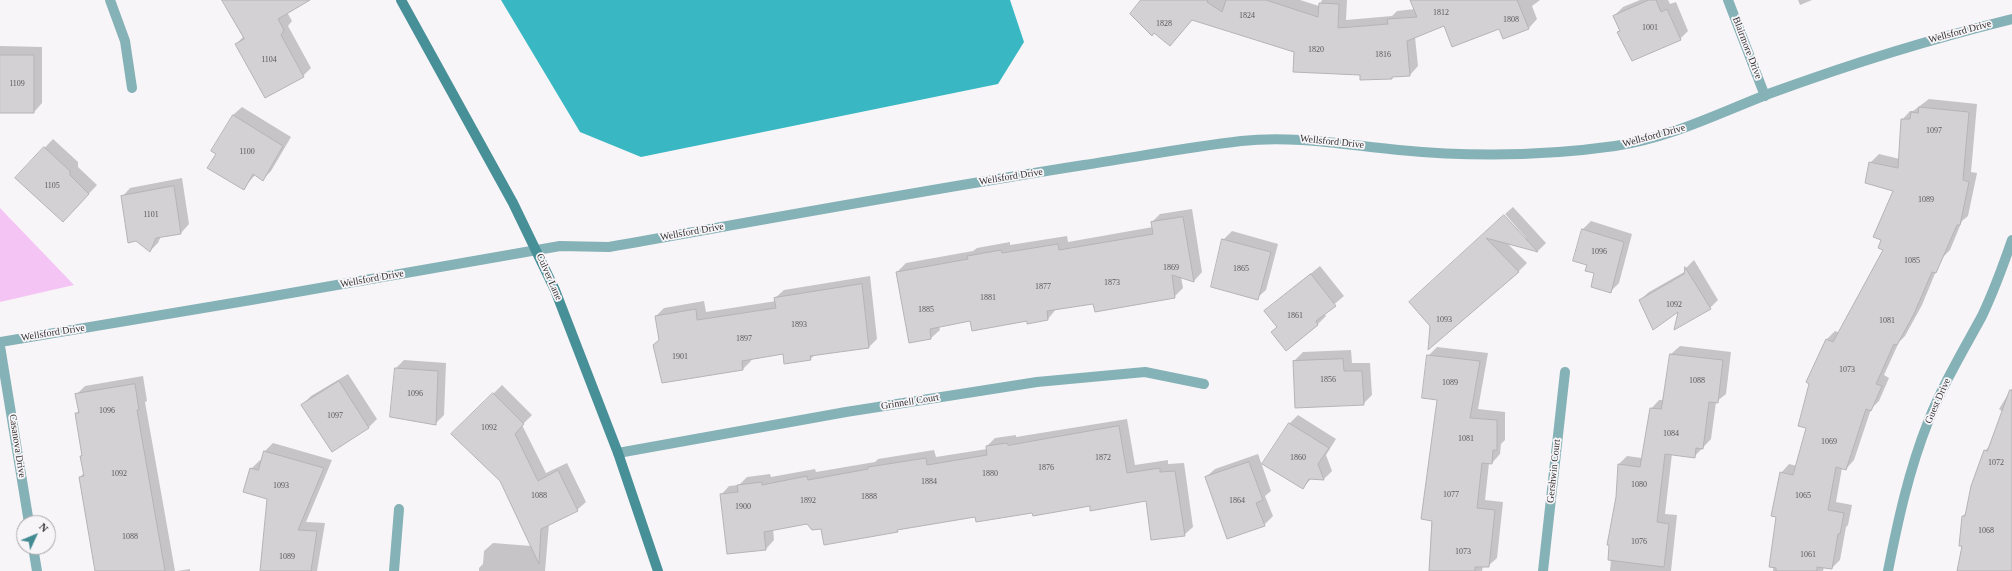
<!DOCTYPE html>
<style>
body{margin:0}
#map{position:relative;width:2012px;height:571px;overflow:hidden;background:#f8f5f8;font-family:"Times New Roman",serif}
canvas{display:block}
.north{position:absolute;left:16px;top:515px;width:40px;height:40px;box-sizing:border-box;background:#f8f5f8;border:1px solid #a9a7a9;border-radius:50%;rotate:46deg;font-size:11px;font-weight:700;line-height:16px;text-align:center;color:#333233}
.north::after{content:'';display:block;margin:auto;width:14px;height:18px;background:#438b92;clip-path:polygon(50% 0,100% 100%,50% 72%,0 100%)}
</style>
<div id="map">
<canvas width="2012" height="571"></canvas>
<div class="north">N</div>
</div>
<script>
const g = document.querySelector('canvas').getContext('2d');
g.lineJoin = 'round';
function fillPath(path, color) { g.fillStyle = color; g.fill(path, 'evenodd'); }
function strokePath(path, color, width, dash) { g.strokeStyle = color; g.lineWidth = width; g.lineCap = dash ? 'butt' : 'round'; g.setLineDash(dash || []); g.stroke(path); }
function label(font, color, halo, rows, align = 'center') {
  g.font = font + ' "Times New Roman",serif'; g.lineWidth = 3.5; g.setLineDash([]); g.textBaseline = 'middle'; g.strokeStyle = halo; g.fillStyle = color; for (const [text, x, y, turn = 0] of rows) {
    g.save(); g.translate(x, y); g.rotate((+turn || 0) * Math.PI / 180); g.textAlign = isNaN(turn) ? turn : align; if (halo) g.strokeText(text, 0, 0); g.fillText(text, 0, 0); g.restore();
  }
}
fillPath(new Path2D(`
 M0 208 74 285 0 302Z`), '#f4c5f4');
fillPath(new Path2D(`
 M501 0H1010L1024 42 998 84 641 157 580 132Z`), '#39b8c4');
fillPath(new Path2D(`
 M256 0H297L287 12 292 21 288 26 311 68 303 76 236 44 243 37Z
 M1142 0H1300L1319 6 1322 0H1347L1346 20 1392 16 1397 11 1415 9 1411 0H1540L1532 6 1537 19 1529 28 1504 38 1500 28 1445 25 1415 37 1418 66 1410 75 1393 76 1391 78 1361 74 1193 19 1170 45Z
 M1640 0H1668L1670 4 1676 2 1688 31 1680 39 1619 32 1620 30 1614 16 1623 7Z
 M1798 0H1812L1800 5Z
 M0 46 42 47V103L34 112H0Z
 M1929 99 1977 104 1971 172 1977 173 1968 216 1962 221 1950 250 1941 259 1922 305 1905 336 1899 342 1884 375 1889 378 1879 401 1871 409 1854 460 1846 469 1842 468 1836 502 1852 505 1848 525 1846 527 1840 560 1832 568 1824 567 1823 571H1773L1781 473 1789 464 1797 466 1807 427 1811 383 1808 382 1827 339 1835 331 1840 333 1885 250 1882 240 1894 191 1870 163 1879 154 1900 159 1902 120 1910 111H1913Z
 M242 107 291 137 271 171 263 179 255 175 243 189 218 153 233 115Z
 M53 139 78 162V167L97 185 72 212 17 177Z
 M182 178 189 224 181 233 161 236 158 243 150 251 122 197 130 188Z
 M1513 207 1546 243 1538 251 1506 242 1527 263 1518 272 1431 325 1410 302 1503 216 1524 238H1526L1505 214Z
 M1192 209 1202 272 1194 281 1181 277 1183 288 1174 297 1094 302 1056 309 1048 319 1028 323V320H971L939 326 940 330 931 338 910 342 897 272 906 263 973 251 977 248 1010 242V245L1067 236 1068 242 1153 227 1152 222 1160 214Z
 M1591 221 1632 234 1619 283 1610 292 1588 264 1583 229Z
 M1232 231 1278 244 1266 290 1257 298 1223 240Z
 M1694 260 1718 300 1710 308 1679 309 1640 300 1649 292 1686 271V268Z
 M1320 266 1344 296 1324 313 1326 316 1318 324 1286 349 1278 327 1265 311Z
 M870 276 877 339 869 347 815 355 810 359 784 353 751 358V361L743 369 660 340 656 316 664 308 704 301 706 312 776 301 775 298 784 290Z
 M1680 346 1731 352 1726 394 1716 402 1711 439 1694 457 1672 454 1665 514 1677 515 1671 571H1610L1619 464 1627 456 1642 458 1651 409 1659 400H1663L1671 354Z
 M1437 347 1488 353 1478 409 1505 412V440L1501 444 1500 454 1492 463H1489L1485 500 1503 502 1497 558 1488 566H1483L1482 571H1429L1438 399 1428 356Z
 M1351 350 1352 363H1370L1372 395 1363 404 1294 361 1303 352Z
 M404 360 446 363 444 415 435 424 396 368Z
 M348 374 377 419 369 427 332 451 302 405 311 396Z
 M143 376 147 401 145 402 175 571H97L80 477 84 473 81 456 83 454 76 414 79 410 77 394 85 386Z
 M502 385 532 415 522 425 546 473 567 463 586 502 577 510 549 524 545 571H479V568L483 564 484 551 493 543 531 546 501 481 453 434Z
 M2012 388V571H1958L1963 546V516L1967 512 1985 451 1990 445 2003 412 1999 409Z
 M1298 415 1336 439 1326 455 1332 471 1324 479 1312 478 1302 488 1264 463 1290 423Z
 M1127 419 1135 465 1168 460V464L1184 463 1193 527 1184 535 1147 500 976 516 899 529 897 531 822 527 808 523 773 529 774 540 766 549 728 553 721 495 729 486 739 485 747 477 770 474 771 477 815 469 816 472 875 462 878 459 934 450 936 457 987 449V446L995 438 1016 435V437Z
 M273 443 332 460 306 522 325 523 317 571H261L268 498 251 469 260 460 262 461 265 451Z
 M1258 454 1271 491 1265 496 1273 516 1264 525 1206 477 1215 469Z
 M190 569V571H177Z`), '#0003');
const building = new Path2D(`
 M222 0H310L278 19 284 30 281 35 304 77 265 98 235 44 244 39Z
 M1141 0H1208L1207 2 1222 12 1226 0H1266L1318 17 1319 3 1339 4 1338 28 1388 24 1387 19 1417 17 1410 0H1517L1529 29 1503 39 1499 29 1452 47 1444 26 1407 41 1410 76 1392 77V79L1360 80V75L1293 72 1294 52 1192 20 1170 46 1154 33 1152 36 1130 14Z
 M1649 0H1656L1661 12 1667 9 1681 40 1632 61 1617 32 1620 31 1613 16Z
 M0 55H34V113H0Z
 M1919 107 1969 112 1963 180 1969 182 1960 225H1957L1936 273 1932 272 1914 314 1897 345 1894 344 1876 384 1882 386 1871 411 1866 409 1846 470 1836 467 1828 510 1844 513 1840 534H1838L1832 569 1817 567V571H1776V568L1769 567 1776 517 1771 516 1780 472 1793 475 1806 428 1798 426 1809 384 1806 382 1826 339 1833 342 1883 250 1878 248 1881 240 1873 237 1893 191 1865 183 1869 162 1898 168 1901 119H1910L1911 112 1918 113Z
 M233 115 283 146 263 181 253 174 244 190 207 168 216 154 211 151Z
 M44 147 70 171V175L89 194 63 222 15 178Z
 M174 186 181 234 156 238 150 252 136 241 128 243 121 196Z
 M1504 215 1538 252 1486 238 1519 272 1428 350 1430 326 1409 302Z
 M1183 217 1194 282 1172 275 1175 298 1095 312 1093 304 1047 311 1048 320 1027 324V321L972 331 970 321 930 329 931 339 909 343 896 272 968 259 967 256 1001 250 1002 253 1058 244 1059 250 1153 234 1151 222Z
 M1582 229 1624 242 1611 293 1591 287 1594 273 1585 271 1587 265 1573 261Z
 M1222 239 1271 252 1258 300 1211 287Z
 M1685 267 1711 309 1674 330 1678 312 1653 330 1639 300 1684 274Z
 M1311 274 1336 306 1316 321 1318 325 1286 351 1271 332 1277 327 1264 311Z
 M862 284 869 348 810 356 811 360 784 364 783 354 742 361 743 370 662 383 653 345 659 340 655 316 696 309 697 320 776 308 774 298Z
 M1670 354 1723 360 1718 403 1709 402 1703 449 1696 448 1695 458 1665 454 1657 522 1669 524 1664 567 1608 560 1609 545H1607L1616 497 1618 464 1640 467 1650 408 1661 409Z
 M1427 355 1480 361 1470 418 1497 420V450H1493L1492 464 1482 463 1477 508 1495 510 1489 567H1475V571H1429L1432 521 1421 519 1437 400 1422 398Z
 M1343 359 1344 371H1362L1364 405 1295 408 1293 361Z
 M395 368 438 371 436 425 390 417Z
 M339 381 369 428 332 452 301 405Z
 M135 384 139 410H137L165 571H95L79 477 84 476 80 456H82L75 413H79L75 394Z
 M2010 390 2012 391V571H1957L1962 546H1959L1962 516H1965L1971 486 1984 450 1987 451Z
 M493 393 524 424 515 434 538 481 558 470 578 511 541 529 539 564 500 481 451 434Z
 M1289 423 1329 448 1318 464 1324 480 1309 479 1303 489 1262 464Z
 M1119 426 1127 473 1160 468V472L1175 471 1185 536 1151 540 1146 501 1090 511V506L1033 516 1032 513 976 522 975 517 897 530 898 532 824 545 821 529 812 530 807 524 764 532 766 550 727 554 720 494 738 492 737 485 762 482V485L807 476 808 480 868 469V467L926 458 927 465 987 455 986 446 1007 443 1008 445Z
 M264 451 324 468 298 530 317 531 311 571H260L267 499 243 492 250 468 258 470Z
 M1249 462 1263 500 1256 503 1265 526 1227 539 1205 477Z`);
fillPath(building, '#d3d1d3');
strokePath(building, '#b6b3b6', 1);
strokePath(new Path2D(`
 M110 0 125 41 132 88
 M1728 0 1765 96
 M0 342 251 300 560 246 609 247C767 219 925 190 1084 165 1136 157 1189 147 1241 141 1294 135 1346 145 1399 150 1470 157 1544 156 1615 146 1670 138 1719 113 1771 93 1850 64 1930 39 2012 19
 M0 346 29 523
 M618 453 846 412 1037 382 1145 372 1204 384
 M33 547 37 571
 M394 571 399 509
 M1543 571 1565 372
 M1888 571C1898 520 1909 470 1928 422 1943 384 1963 351 1982 316 1994 291 2003 266 2012 240`), '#85b2b7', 10);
strokePath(new Path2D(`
 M401 0 513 203 555 290 618 453 658 571`), '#479098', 10);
label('8px', '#5b5a5b', null, [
 ["1812",1441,13],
 ["1824",1247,16],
 ["1808",1511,20],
 ["1828",1164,24],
 ["1001",1650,28],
 ["1820",1316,50],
 ["1816",1383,55],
 ["1104",269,60],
 ["1109",17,84],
 ["1097",1934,131],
 ["1100",247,152],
 ["1105",52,186],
 ["1089",1926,200],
 ["1101",151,215],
 ["1096",1599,252],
 ["1085",1912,261],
 ["1869",1171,268],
 ["1865",1241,269],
 ["1873",1112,283],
 ["1877",1043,287],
 ["1881",988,298],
 ["1092",1674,305],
 ["1885",926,310],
 ["1861",1295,316],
 ["1093",1444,320],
 ["1081",1887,321],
 ["1893",799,325],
 ["1897",744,339],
 ["1901",680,357],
 ["1073",1847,370],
 ["1856",1328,380],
 ["1088",1697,381],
 ["1089",1450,383],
 ["1096",415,394],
 ["1096",107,411],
 ["1097",335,416],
 ["1092",489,428],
 ["1084",1671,434],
 ["1081",1466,439],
 ["1069",1829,442],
 ["1872",1103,458],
 ["1860",1298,458],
 ["1072",1996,463],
 ["1876",1046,468],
 ["1092",119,474],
 ["1880",990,474],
 ["1884",929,482],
 ["1080",1639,485],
 ["1093",281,486],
 ["1077",1451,495],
 ["1088",539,496],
 ["1065",1803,496],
 ["1888",869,497],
 ["1892",808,501],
 ["1864",1237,501],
 ["1900",743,507],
 ["1068",1986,531],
 ["1088",130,537],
 ["1076",1639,542],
 ["1073",1463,552],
 ["1061",1808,555],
 ["1089",287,557]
]);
label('10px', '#333233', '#f8f5f8', [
 ["Wellsford Drive",1960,32,-15],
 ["Blairmore Drive",1747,48,69],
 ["Wellsford Drive",1654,136,-15],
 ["Wellsford Drive",1332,142,6],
 ["Wellsford Drive",1011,177,-9],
 ["Wellsford Drive",692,232,-10],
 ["Culver Lane",549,277,66],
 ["Wellsford Drive",372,279,-10],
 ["Wellsford Drive",53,333,-9],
 ["Guest Drive",1938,401,-66],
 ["Grinnell Court",910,402,-9],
 ["Casanova Drive",17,446,81],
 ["Gershwin Court",1554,471,-84]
]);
</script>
